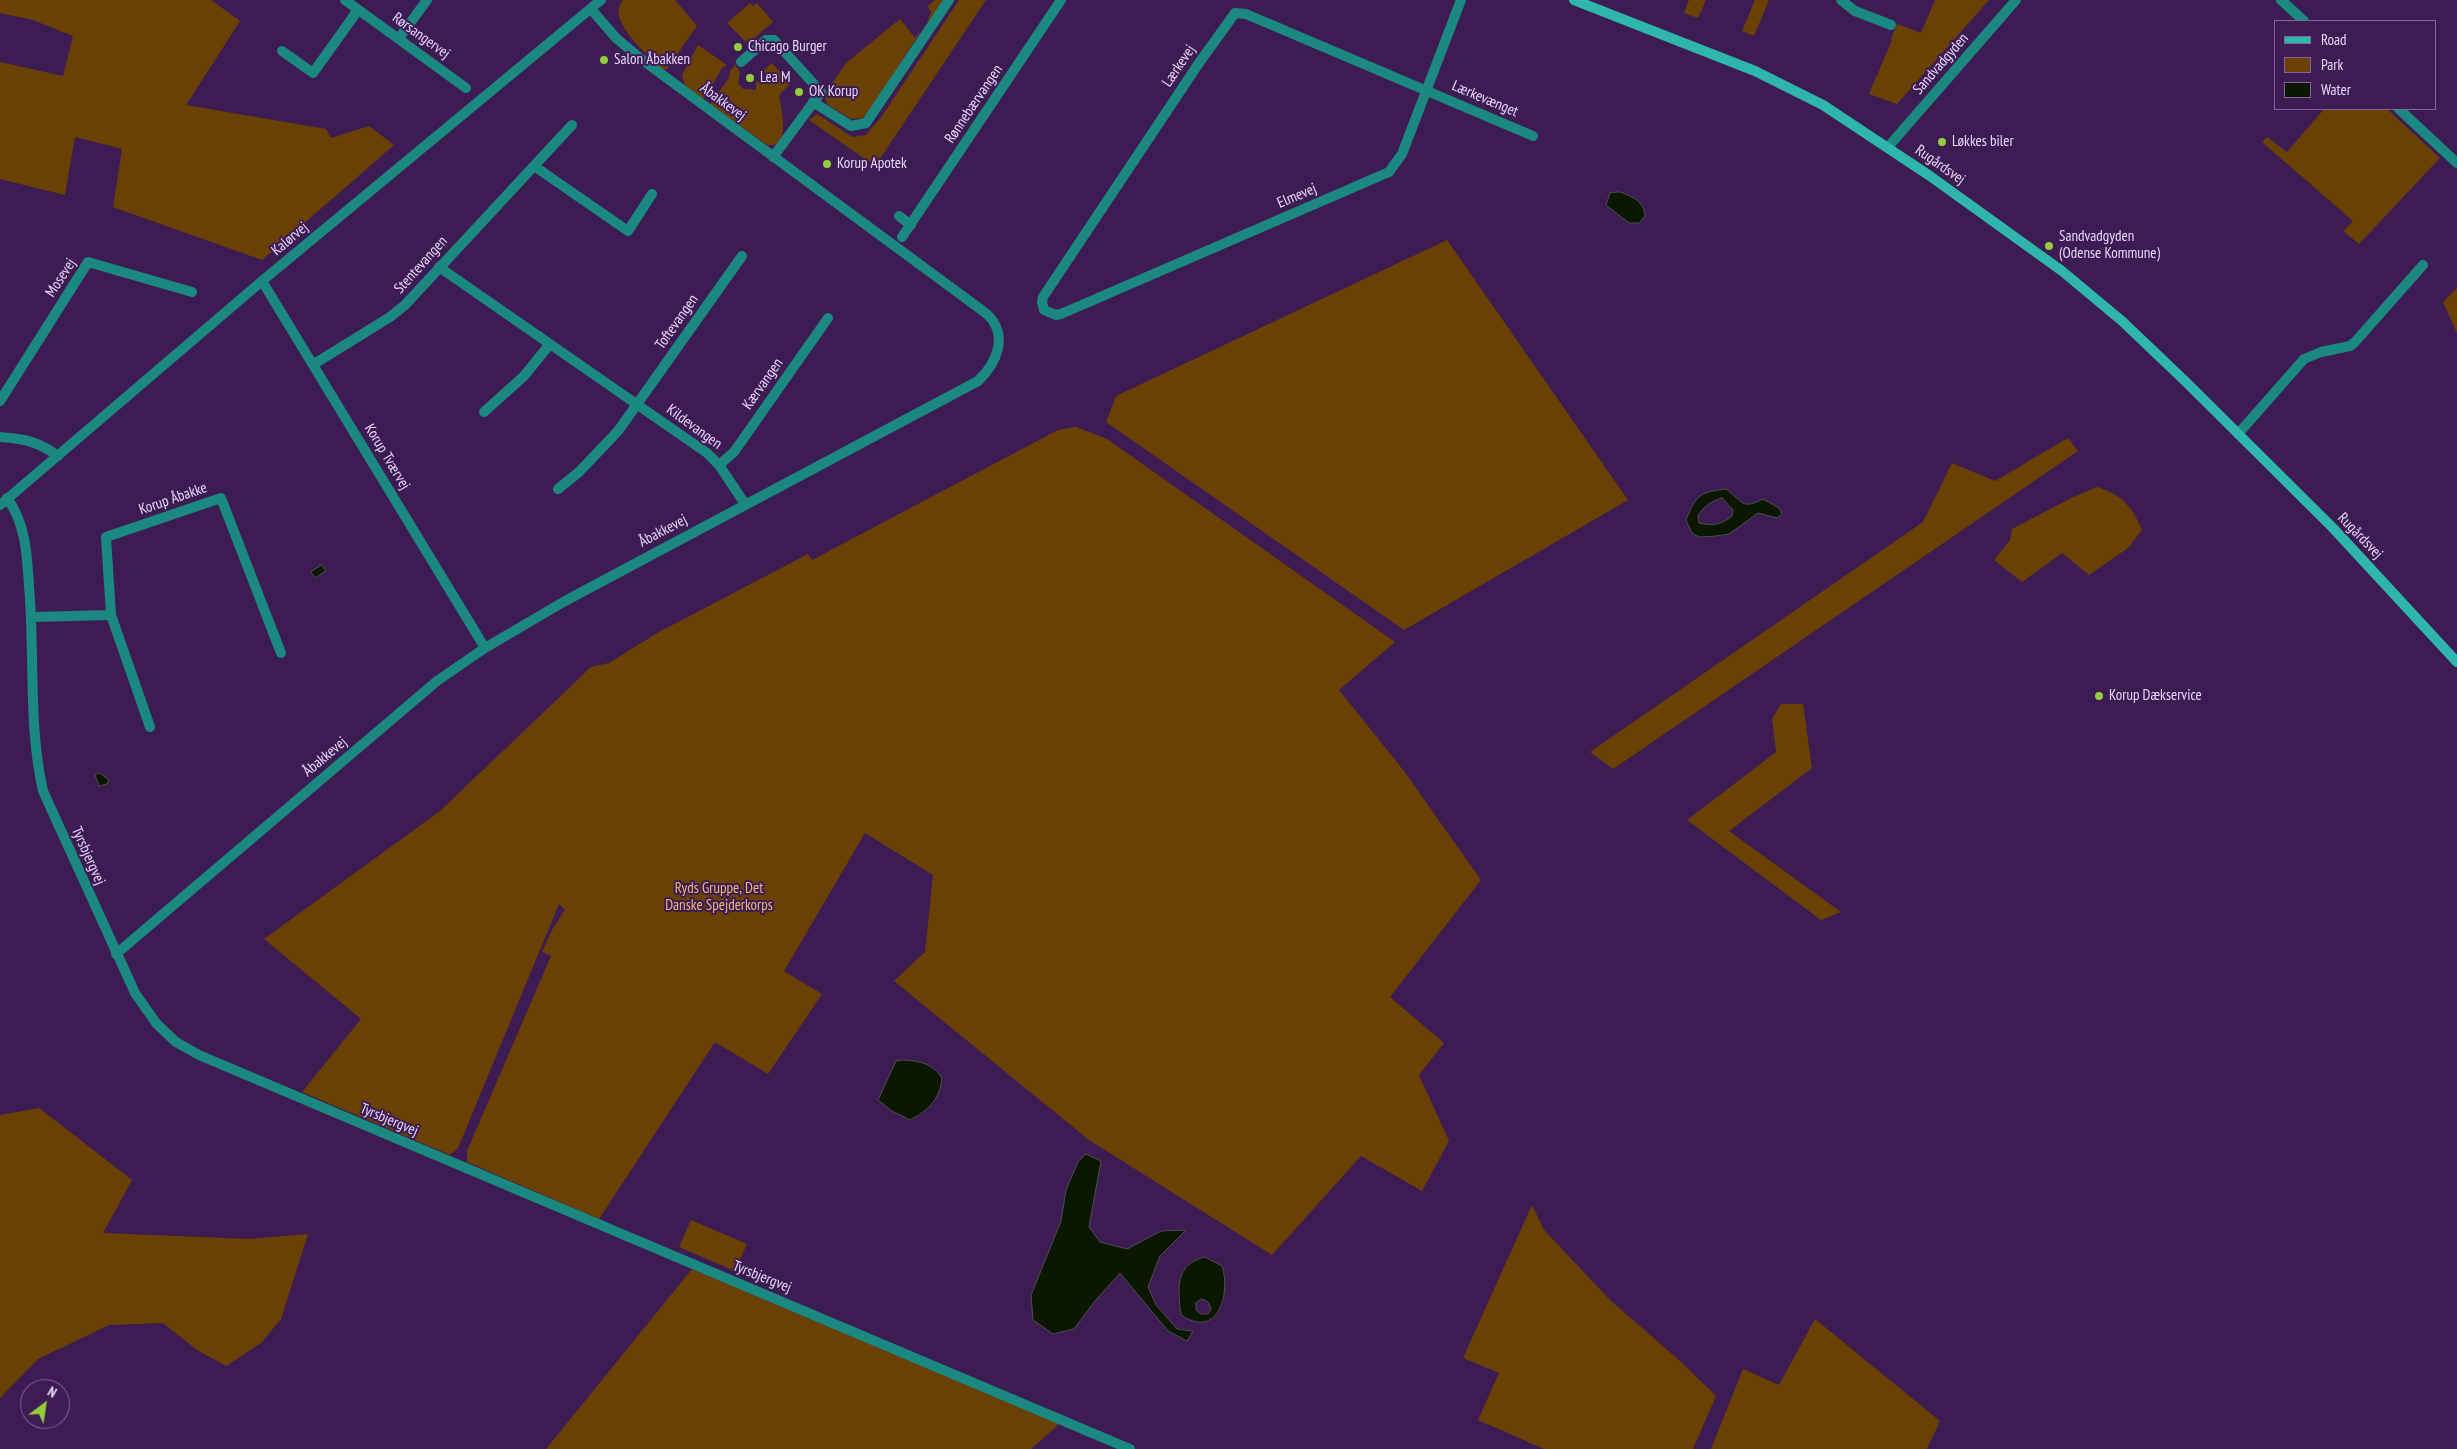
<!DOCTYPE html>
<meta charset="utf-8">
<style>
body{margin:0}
#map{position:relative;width:2457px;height:1449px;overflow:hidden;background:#3d1c54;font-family:"PT Sans Narrow",sans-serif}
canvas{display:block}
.legend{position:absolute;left:2274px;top:20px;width:162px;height:90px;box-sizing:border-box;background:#3d1c54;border:1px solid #826796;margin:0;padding:6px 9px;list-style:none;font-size:15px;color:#e9d7fa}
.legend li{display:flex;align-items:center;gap:10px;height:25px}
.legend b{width:25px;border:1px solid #826796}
.north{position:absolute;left:20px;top:1379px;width:50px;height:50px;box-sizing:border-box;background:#3d1c54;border:1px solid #826796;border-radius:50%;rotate:31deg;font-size:14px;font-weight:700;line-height:20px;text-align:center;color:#e9d7fa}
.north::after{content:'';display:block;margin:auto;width:18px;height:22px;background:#94cc3c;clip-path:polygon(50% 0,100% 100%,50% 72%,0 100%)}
</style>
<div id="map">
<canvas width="2457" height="1449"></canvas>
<ul class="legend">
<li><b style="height:6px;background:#2eb6ad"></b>Road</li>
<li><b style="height:14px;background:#6a4103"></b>Park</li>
<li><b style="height:14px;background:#0b1700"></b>Water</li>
</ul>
<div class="north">N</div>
</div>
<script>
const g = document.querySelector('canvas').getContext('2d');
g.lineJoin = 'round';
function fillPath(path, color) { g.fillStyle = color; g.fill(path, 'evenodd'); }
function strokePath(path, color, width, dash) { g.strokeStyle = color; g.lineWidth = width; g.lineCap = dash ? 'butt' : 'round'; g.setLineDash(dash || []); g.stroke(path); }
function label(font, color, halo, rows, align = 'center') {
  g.font = font + ' "PT Sans Narrow",sans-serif'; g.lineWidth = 4; g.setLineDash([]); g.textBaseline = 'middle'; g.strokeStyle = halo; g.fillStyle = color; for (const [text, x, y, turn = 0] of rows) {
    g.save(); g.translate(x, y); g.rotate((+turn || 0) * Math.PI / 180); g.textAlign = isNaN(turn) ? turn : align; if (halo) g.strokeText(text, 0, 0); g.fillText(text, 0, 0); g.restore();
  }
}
fillPath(new Path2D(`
 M0 0H211L240 21 186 105 326 129 331 138 369 126 394 145 262 260 113 207 122 149 75 137 65 195 0 179V62L63 76 73 36 33 20 0 13Z
 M623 0H675L697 26 666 70 662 69C648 55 605 20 623 0Z
 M935 0H945L931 20 927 21 931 13 928 6Z
 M959 0H986L875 166 809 120 817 114 852 137 866 135 882 116Z
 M1689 0H1706L1698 18 1684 13Z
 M1755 0H1769L1754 36 1742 31Z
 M1935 0H1989L1897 104 1869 94 1892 40 1891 39 1897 24 1921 33Z
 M750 3 753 6 757 3 773 22 751 41 749 39 746 42 727 23Z
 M900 19 915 38 920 30 919 34 867 114 862 118 851 119 828 105 824 95 846 63Z
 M698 45 727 65 722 68 705 97 702 98 685 85 682 75Z
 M772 63 790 84 779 95C781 109 792 149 767 145L710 104 729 78 730 71 735 65 740 72 738 83 743 89 756 90V83L765 78V69Z
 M2324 109H2387L2440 158 2359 244 2343 231 2353 221 2262 142 2267 137 2287 152Z
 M1447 240 1628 500 1404 630 1106 422 1116 396Z
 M2457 288V333L2443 302Z
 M1076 427 1107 439 1395 642 1339 690 1404 771 1481 880 1390 997 1444 1043 1419 1075 1449 1141 1422 1191 1361 1156 1272 1255 1089 1140 894 981 925 952 933 875 865 833 784 971 822 994 768 1074 715 1042 599 1219 467 1162V1151L551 956 542 952 553 928 565 910 559 904 458 1148 450 1155 302 1092 361 1019 264 939 440 811 591 667 609 663 659 632 808 554 812 560 1058 430Z
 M2068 438 2078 451 1613 769 1590 752 1923 522 1952 463 1995 481Z
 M2097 487C2122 495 2132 506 2142 530L2128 548 2089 575 2062 553 2022 582 1994 560 2010 540 2012 529 2073 497Z
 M1781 704H1803L1812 768 1729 831 1841 912 1821 920 1687 820 1776 752 1772 719Z
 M39 1108 132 1180 103 1233 249 1239 308 1234 281 1319 261 1343 226 1366 197 1350 163 1323 109 1325 38 1359 0 1398V1115Z
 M1532 1205 1544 1230 1611 1301 1679 1360 1716 1396 1693 1449H1544L1478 1420 1499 1373 1463 1358Z
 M691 1220 747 1244 735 1271 679 1247Z
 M692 1269 1059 1424 1031 1449H546Z
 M1815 1319 1940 1421 1927 1449H1711L1743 1369 1779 1385Z`), '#6a4103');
const water = new Path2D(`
 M1620 192C1633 197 1644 201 1645 216L1639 223H1629L1606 205 1610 193Z
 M1726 489C1743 502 1742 510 1763 499L1779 508 1782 514 1777 518 1758 513 1729 534 1716 536 1699 537 1692 533 1686 520C1696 495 1700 492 1726 489ZM1722 498 1733 510 1732 516C1721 525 1713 526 1699 523L1698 515C1705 506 1711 501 1722 498Z
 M322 565 326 571 315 578 311 572Z
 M100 773 109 780 107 784 99 786 95 775Z
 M904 1060C921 1061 933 1064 942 1078 940 1099 928 1111 910 1120L892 1111 878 1100 896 1061Z
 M1086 1154 1101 1161 1089 1227 1100 1242 1127 1249 1161 1231 1186 1230 1160 1256 1148 1287 1156 1305 1177 1329 1193 1331 1187 1341 1168 1331 1120 1273 1095 1301 1074 1329 1053 1334 1033 1320 1031 1295 1061 1221 1066 1190 1078 1162Z
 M1205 1257 1222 1266C1231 1294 1218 1340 1181 1315 1178 1290 1174 1264 1205 1257ZM1202 1299 1208 1302 1211 1309 1208 1314H1201L1196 1310V1303Z`);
fillPath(water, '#0b1700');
strokePath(water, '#4e514b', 1);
strokePath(new Path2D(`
 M345 0 466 88
 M1461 0 1402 154 1389 172 1061 314 1056 315 1044 310 1042 302 1043 297 1199 63 1235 13 1246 14 1533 136
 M1841 0 1855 11 1891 25
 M2281 0 2304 21
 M399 38 427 0
 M282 51 313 73 358 10
 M741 62 766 40H774L821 92 773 157
 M813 102 851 126 866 123 949 0
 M2399 109 2457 163
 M534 166 628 231 652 194
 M899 216 911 225
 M902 237 1061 0
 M439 267 707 453 719 465 745 504
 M262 281 485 648
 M314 364 390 317 405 305 572 125
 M0 401 88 262 192 292
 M484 412 524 376 550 344
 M2238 434 2304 359 2321 352 2350 346 2355 342 2423 265
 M0 437C25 439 37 441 58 456
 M719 465 734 452 828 318
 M558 489 579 472 618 431 742 256
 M32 617 111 615
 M150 727 111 615 106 537 221 498 281 653
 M116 954 437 681 485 648 565 601 978 381C997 363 1009 335 987 314L641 59 616 38 591 9`), '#1b8881', 10);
strokePath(new Path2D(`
 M1888 147 2016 0
 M7 498C26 524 27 555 29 586 35 654 28 725 43 791L135 993 156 1023 176 1042 199 1055 1130 1449
 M0 505 262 281 601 0`), '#1b8881', 10);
strokePath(new Path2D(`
 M1574 0 1755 71 1823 105 1930 176 2062 271 2122 321 2186 382 2333 528 2457 662`), '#2eb6ad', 10);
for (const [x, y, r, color] of [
 [738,47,5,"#94cc3c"],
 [604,60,5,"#94cc3c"],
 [750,78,5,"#94cc3c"],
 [799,92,5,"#94cc3c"],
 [1942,142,5,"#94cc3c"],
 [827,164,5,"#94cc3c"],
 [2049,246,5,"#94cc3c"],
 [2099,696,5,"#94cc3c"]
]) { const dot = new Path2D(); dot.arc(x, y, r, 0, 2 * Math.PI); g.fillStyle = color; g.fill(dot); strokePath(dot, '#3d1c54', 2); }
label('15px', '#e9d7fa', '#3d1c54', [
 ["Rørsangervej",421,36,36],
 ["Sandvadgyden",1941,64,-49],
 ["Lærkevej",1179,66,-56],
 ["Lærkevænget",1485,99,23],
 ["Åbakkevej",723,102,36],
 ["Rønnebærvangen",974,104,-56],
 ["Rugårdsvej",1940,165,35],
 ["Elmevej",1297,196,-23],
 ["Kalørvej",290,239,-40],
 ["Stentevangen",421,265,-48],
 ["Mosevej",61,278,-57],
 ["Toftevangen",677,322,-55],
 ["Kærvangen",763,384,-55],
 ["Kildevangen",694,427,36],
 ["Korup Tværvej",387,457,59],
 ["Korup Åbakke",173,499,-19],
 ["Åbakkevej",663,531,-28],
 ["Rugårdsvej",2360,536,46],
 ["Åbakkevej",325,757,-40],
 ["Tyrsbjergvej",88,856,66],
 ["Tyrsbjergvej",389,1120,23],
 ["Tyrsbjergvej",762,1277,22]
]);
label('15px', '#e9d7fa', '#3d1c54', [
 ["Chicago Burger",748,47],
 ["Salon Åbakken",614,60],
 ["Lea M",760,78],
 ["OK Korup",809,92],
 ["Løkkes biler",1952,142],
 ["Korup Apotek",837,164],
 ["Sandvadgyden",2059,237],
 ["(Odense Kommune)",2059,254],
 ["Korup Dækservice",2109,696]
], 'left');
label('15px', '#f1b877', '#3d1c54', [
 ["Ryds Gruppe, Det",719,889],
 ["Danske Spejderkorps",719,906]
]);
</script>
